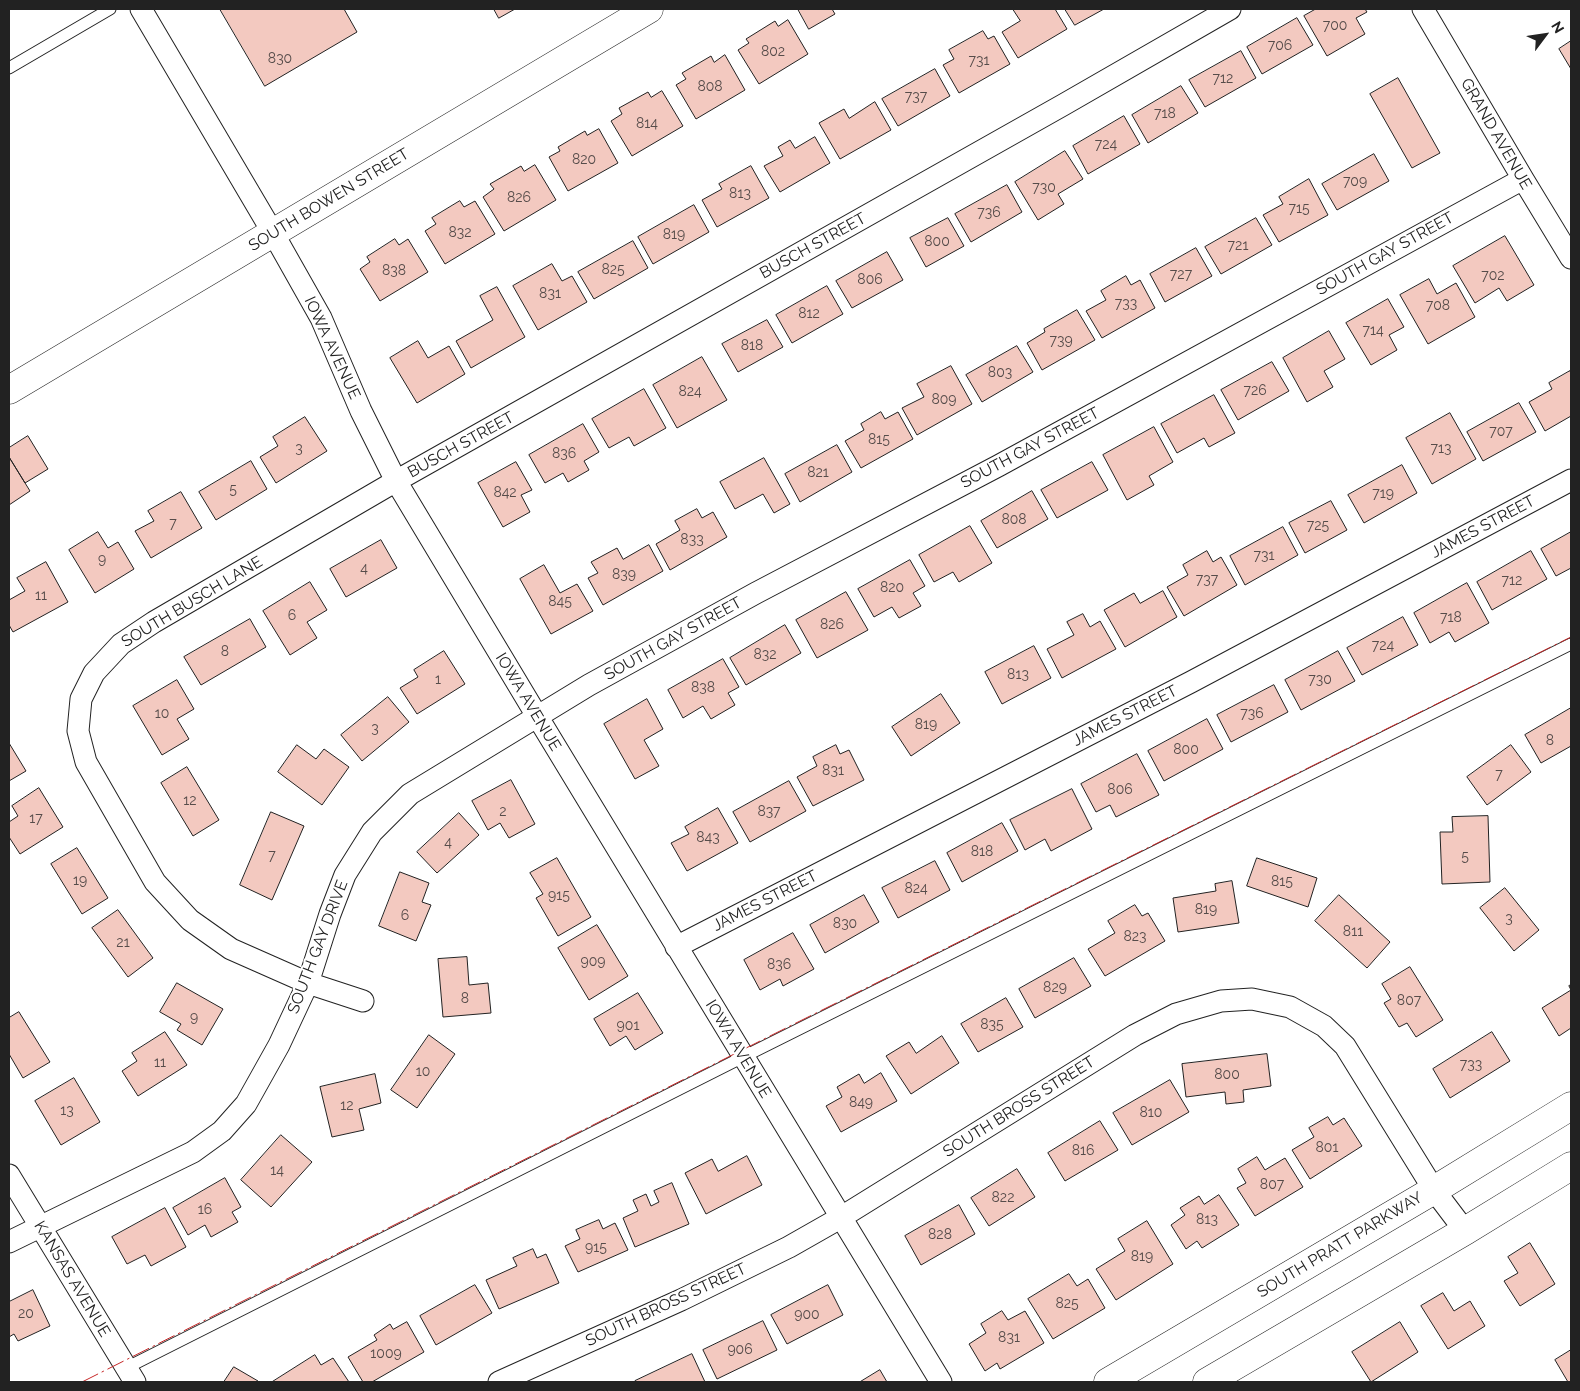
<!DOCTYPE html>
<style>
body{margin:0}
#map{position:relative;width:1580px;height:1391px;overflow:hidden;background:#fff;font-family:Raleway,sans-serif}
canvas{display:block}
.frame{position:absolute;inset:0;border:10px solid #222;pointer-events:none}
.north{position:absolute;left:1520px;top:10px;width:50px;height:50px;-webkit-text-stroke:4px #fff;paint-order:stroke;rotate:59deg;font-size:14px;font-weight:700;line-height:20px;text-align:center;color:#222}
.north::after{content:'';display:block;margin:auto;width:18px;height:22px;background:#222;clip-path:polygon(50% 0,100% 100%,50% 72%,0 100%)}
</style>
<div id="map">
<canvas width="1580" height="1391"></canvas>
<div class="frame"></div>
<div class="north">N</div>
</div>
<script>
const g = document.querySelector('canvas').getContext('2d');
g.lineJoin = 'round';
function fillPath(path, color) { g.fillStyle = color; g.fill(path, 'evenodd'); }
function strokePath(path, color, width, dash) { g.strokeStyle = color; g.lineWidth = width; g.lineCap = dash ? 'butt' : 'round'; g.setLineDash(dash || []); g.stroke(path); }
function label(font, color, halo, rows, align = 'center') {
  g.font = font + ' Raleway,sans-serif'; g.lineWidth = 4; g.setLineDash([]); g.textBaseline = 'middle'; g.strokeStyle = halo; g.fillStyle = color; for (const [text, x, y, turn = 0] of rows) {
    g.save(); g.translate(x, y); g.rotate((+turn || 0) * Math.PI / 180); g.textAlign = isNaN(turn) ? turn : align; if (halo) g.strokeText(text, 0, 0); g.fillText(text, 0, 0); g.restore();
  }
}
const building = new Path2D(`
 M220 9H344L357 32 265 86Z
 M494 9H515L499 18Z
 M798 9H832L835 14 809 29Z
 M1013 9H1055L1067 29 1018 58 1002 32 1020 21Z
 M1065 9H1104L1075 25Z
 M1316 9H1365L1367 12 1356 18 1365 34 1327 56 1304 16Z
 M1297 18 1313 45 1262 74 1247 47Z
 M788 20 808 54 759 84 738 50 749 43 746 39 775 21 778 26Z
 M983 31 988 39 994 36 1010 64 959 93 943 65 954 59 949 50Z
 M1571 41V69L1559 49Z
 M1241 51 1256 78 1205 107 1189 80Z
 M725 55 745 90 696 119 676 85 686 79 682 73 711 56 714 62Z
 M935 69 950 96 898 126 882 99Z
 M1398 78 1440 153 1412 168 1370 94Z
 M1181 86 1198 113 1148 143 1132 115Z
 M662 91 683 126 632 156 611 121 622 114 619 108 648 92 651 97Z
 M875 102 891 130 840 159 819 123 844 109 849 118Z
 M1124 116 1140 144 1088 174 1073 146Z
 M599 129 618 163 568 191 549 157 560 151 558 147 585 131 587 135Z
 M815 137 830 163 780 192 764 166 783 156 778 147 790 140 795 148Z
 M1065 151 1083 179 1058 194 1064 204 1038 220 1015 182Z
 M1374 154 1389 181 1337 210 1322 184Z
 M535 165 556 200 504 231 483 197 494 189 490 184 521 166 524 171Z
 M751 166 769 198 717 227 702 200 722 189 719 184Z
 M1309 179 1328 215 1279 242 1263 215 1283 204 1279 197Z
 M1007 185 1022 212 971 242 955 214Z
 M460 201 464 207 475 201 495 234 445 264 425 231 436 224 432 218Z
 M694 205 709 232 653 264 638 237Z
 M948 218 964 246 926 267 910 238Z
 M1256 218 1272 245 1221 274 1205 247Z
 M1505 236 1534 285 1507 301 1499 288 1475 303 1453 266Z
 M395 239 399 245 408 239 428 272 380 301 360 269 370 262 367 257Z
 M633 241 648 268 594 299 578 272Z
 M1196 248 1212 276 1165 302 1150 274Z
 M887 252 903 280 852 308 836 281Z
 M552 264 562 281 572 276 587 302 538 330 513 286Z
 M1126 276 1131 285 1140 280 1155 308 1102 338 1086 311 1106 300 1101 291Z
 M1429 279 1437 294 1456 283 1475 317 1428 344 1400 295Z
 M827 286 843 314 792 343 776 315Z
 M497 287 525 337 471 368 456 341 493 320 480 296Z
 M1388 299 1404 327 1389 335 1397 350 1371 365 1346 323Z
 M1077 310 1095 340 1042 370 1027 343 1045 332 1044 329Z
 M767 320 783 347 738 372 722 344Z
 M1329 331 1345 359 1324 371 1333 387 1307 402 1283 358Z
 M418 341 428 358 449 346 465 374 417 403 390 358Z
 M1017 346 1033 372 982 402 966 375Z
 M702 357 727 400 677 428 653 385Z
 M1272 362 1289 391 1238 420 1221 390Z
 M951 366 972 404 917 435 902 408 924 397 917 384Z
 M1570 371 1571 374V416L1545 431 1529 402 1552 389 1549 383Z
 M644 389 666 428 634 446 629 437 609 448 592 419Z
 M1214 395 1235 433 1209 447 1204 438 1177 453 1161 424Z
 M1519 403 1536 432 1483 461 1467 432Z
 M881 412 885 419 898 412 913 439 861 468 845 441 864 430 861 424Z
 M1450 413 1476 459 1432 484 1406 438Z
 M305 417 327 451 276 483 260 457 278 446 273 437Z
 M583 424 599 452 584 461 589 470 568 482 563 473 545 483 529 455Z
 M1154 427 1173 462 1149 476 1154 485 1127 500 1103 455Z
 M28 436 48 469 25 483 9 457V448Z
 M837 445 852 472 800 502 785 474Z
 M9 457 30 491 9 505Z
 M764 458 790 504 774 513 763 494 735 509 720 482Z
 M251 461 267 489 216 520 199 492Z
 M516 462 532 490 521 495 530 512 503 527 478 483Z
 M1092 462 1108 490 1057 518 1041 490Z
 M1402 465 1417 493 1364 523 1348 495Z
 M1032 491 1048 519 997 548 981 521Z
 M181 492 202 528 151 558 135 531 154 521 148 511Z
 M1331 501 1347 530 1305 553 1289 523Z
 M697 509 702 518 713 512 727 537 670 570 656 544 680 530 675 521Z
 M970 526 992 563 959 582 953 572 934 582 919 555Z
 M1283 527 1298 555 1245 585 1230 556Z
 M98 532 108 548 118 542 134 569 95 593 69 550Z
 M1571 532V568L1556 576 1541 549Z
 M381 540 397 568 346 597 330 569Z
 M649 545 663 571 603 605 588 578 598 573 591 562 617 548 623 559Z
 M1207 551 1213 562 1221 557 1237 585 1184 616 1167 587 1188 575 1183 565Z
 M1531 551 1547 579 1492 610 1477 582Z
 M910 560 925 586 913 593 921 606 899 618 892 607 874 617 858 589Z
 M46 562 68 602 13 632 9 625V600L25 591 17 578Z
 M544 565 560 593 577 584 593 611 551 634 520 579Z
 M310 582 327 610 307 622 317 638 290 655 263 611Z
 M1467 583 1489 623 1455 642 1449 632 1430 643 1414 613Z
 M1163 591 1177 617 1125 647 1104 610 1134 593 1140 603Z
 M846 592 868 630 817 658 796 620Z
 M1083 614 1090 627 1100 621 1116 649 1062 678 1047 649 1074 635 1067 622Z
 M1403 617 1418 645 1362 675 1347 648Z
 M250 619 266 647 201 685 184 657Z
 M785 625 801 653 746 685 730 658Z
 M1034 646 1051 678 1002 704 985 672Z
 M444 651 465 684 417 714 400 688 418 677 414 670Z
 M1338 651 1355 681 1301 710 1285 680Z
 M723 659 739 687 728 693 735 705 711 719 703 706 683 718 668 690Z
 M177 680 194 709 177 719 189 739 162 755 133 706Z
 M1274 685 1288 712 1231 742 1217 715Z
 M941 694 960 723 911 756 892 727Z
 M388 697 409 722 362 761 341 735Z
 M647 699 663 729 644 740 659 766 635 779 604 724Z
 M1571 708V746L1541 763 1525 735Z
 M1207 719 1223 749 1164 781 1148 751Z
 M9 743 26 771 9 781Z
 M297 745 316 759 324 749 349 767 322 805 278 772Z
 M836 745 840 754 849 750 864 780 813 806 797 777 817 766 813 757Z
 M1511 745 1531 772 1487 805 1467 777Z
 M1137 754 1159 795 1116 817 1110 805 1096 812 1081 784Z
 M187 767 219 820 193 836 161 783Z
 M511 780 535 824 509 838 500 823 488 830 472 801Z
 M789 781 806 811 750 842 733 812Z
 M39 788 63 827 20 854 9 837V822L18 816 12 806Z
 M1072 789 1092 829 1051 851 1045 839 1025 850 1010 820Z
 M718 808 738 843 687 871 671 843 689 834 685 827Z
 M271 812 304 826 272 900 240 885Z
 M459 813 479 835 437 873 417 852Z
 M1488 816 1490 882 1442 884 1440 832H1453L1452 817Z
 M1002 823 1018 851 962 882 947 853Z
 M77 848 108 898 82 914 51 864Z
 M557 858 591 917 558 936 536 898 543 894 530 873Z
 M1257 858 1317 878 1308 907 1247 886Z
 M935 861 950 890 898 918 882 888Z
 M400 872 429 883 422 902 431 905 416 941 379 926Z
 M1232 881 1239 923 1178 932 1173 898 1216 891 1215 884Z
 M1505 888 1539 930 1514 951 1480 908Z
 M864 895 879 922 825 953 810 925Z
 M1339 895 1390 942 1367 968 1315 921Z
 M1135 905 1142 916 1148 913 1165 941 1105 976 1088 949 1115 933 1108 921Z
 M118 910 153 958 128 977 92 928Z
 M597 925 628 976 589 1000 558 948Z
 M793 933 814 969 783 986 780 979 760 990 744 960Z
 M467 957 469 985 488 983 491 1013 443 1017 438 959Z
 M1074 958 1091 986 1035 1018 1019 989Z
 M1410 967 1443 1020 1416 1037 1407 1023 1399 1027 1384 1003 1391 999 1382 984Z
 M177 983 223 1009 202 1045 177 1030 181 1024 160 1012Z
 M1571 985V1028L1559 1036 1542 1008 1571 990 1569 986Z
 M638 993 663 1033 635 1050 626 1036 610 1046 594 1019Z
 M1006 998 1023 1027 978 1052 961 1024Z
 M19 1012 50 1062 23 1078 9 1054V1018Z
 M165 1032 187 1065 138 1096 122 1071 137 1061 132 1053Z
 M1492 1032 1510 1061 1450 1098 1433 1069Z
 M429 1035 455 1054 417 1108 391 1090Z
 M942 1036 959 1063 911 1094 886 1056 909 1042 916 1053Z
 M1267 1054 1271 1086 1243 1090 1244 1102 1226 1104 1225 1092 1186 1097 1182 1064Z
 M881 1073 897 1101 841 1132 826 1106 842 1097 837 1087 859 1074 864 1083Z
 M375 1074 381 1103 359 1109 364 1130 332 1137 320 1087Z
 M74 1078 100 1122 61 1145 35 1101Z
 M1170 1080 1189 1112 1132 1145 1113 1113Z
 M1328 1117 1333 1125 1344 1118 1362 1146 1310 1179 1292 1150 1314 1137 1309 1128Z
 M1100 1121 1118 1150 1065 1181 1048 1153Z
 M281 1135 312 1162 271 1207 241 1180Z
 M747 1156 762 1185 706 1214 685 1173 712 1159 718 1171Z
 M1257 1157 1265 1170 1285 1158 1303 1187 1255 1216 1237 1188 1246 1183 1238 1169Z
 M1017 1169 1035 1197 989 1226 971 1198Z
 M225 1178 241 1207 232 1212 238 1222 211 1237 205 1225 188 1235 173 1208Z
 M672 1183 689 1224 635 1247 623 1218 638 1211 633 1200 646 1194 651 1206 659 1202 654 1191Z
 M1219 1195 1239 1225 1202 1248 1197 1241 1186 1249 1171 1225 1185 1215 1180 1208 1199 1196 1204 1204Z
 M959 1205 975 1234 921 1265 905 1236Z
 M165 1208 186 1247 151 1266 145 1255 127 1264 112 1237Z
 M599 1220 603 1229 615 1223 628 1250 578 1272 565 1246 580 1239 576 1230Z
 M1147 1221 1173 1264 1116 1300 1096 1269 1125 1251 1118 1239Z
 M1530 1243 1555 1284 1520 1306 1504 1281 1518 1273 1508 1257Z
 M533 1249 537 1258 546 1254 559 1283 499 1309 486 1280 517 1266 513 1258Z
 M1069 1274 1077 1286 1088 1279 1105 1308 1053 1339 1028 1299Z
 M475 1285 492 1313 436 1345 420 1316Z
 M828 1285 843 1315 787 1344 771 1315Z
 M33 1290 50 1326 18 1341 14 1334 9 1337V1302Z
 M1443 1293 1454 1311 1470 1301 1485 1326 1448 1349 1421 1306Z
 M1002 1311 1008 1320 1025 1311 1044 1343 1000 1369 997 1363 985 1371 969 1344 986 1333 981 1324Z
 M763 1321 777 1350 717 1379 703 1350Z
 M407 1322 424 1352 372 1382H363L348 1357 377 1340 374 1335 390 1324 393 1329Z
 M1400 1322 1418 1352 1371 1382 1352 1352Z
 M1571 1350V1382H1568L1555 1360Z
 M692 1354 705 1382H635V1381Z
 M315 1355 321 1365 333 1358 349 1382H272Z
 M234 1367 258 1381V1382H224Z
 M880 1370 887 1382H860Z`);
fillPath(building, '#f3c9c0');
strokePath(building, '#222', 1);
const lane = new Path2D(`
 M9 68 110 9
 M126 1368 743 1057 1571 644`);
const street = new Path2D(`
 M141 9 273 233 321 318 361 411 396 481 537 716 941 1382
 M1423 9 1523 179 1571 258
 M676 947 1191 682 1571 480
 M363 1001 308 983 231 949 190 920 155 882 86 762 78 731 81 699 94 673 121 644 154 622 396 481 1063 105 1230 9
 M9 1175 135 1382
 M9 1242 193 1152 222 1131 246 1104 279 1045 308 983 330 914 345 875 372 832 410 794 589 685 756 593 998 466 1523 179
 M499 1382 681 1300 789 1247 840 1218 1135 1035 1176 1014 1221 1001 1252 999 1290 1007 1324 1026 1345 1046 1434 1190 1465 1231`);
const secondary = new Path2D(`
 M9 390 649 9
 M1108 1382 1434 1190 1571 1106
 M1207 1382 1465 1231 1571 1166`);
strokePath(lane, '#222', 13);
strokePath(street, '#222', 23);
strokePath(secondary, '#222', 29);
strokePath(lane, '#fff', 11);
strokePath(street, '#fff', 21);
strokePath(secondary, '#fff', 28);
strokePath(new Path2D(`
 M82 1382 776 1033 1571 637`), '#c62828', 1, [18, 4, 2.5, 4]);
label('14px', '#564c4a', null, [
 ["700",1335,26],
 ["706",1280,46],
 ["802",773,52],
 ["830",280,59],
 ["731",979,61],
 ["712",1223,79],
 ["808",710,87],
 ["737",916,97],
 ["718",1165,114],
 ["814",647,124],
 ["724",1106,145],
 ["820",584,160],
 ["709",1355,182],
 ["730",1044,188],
 ["813",740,194],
 ["826",519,198],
 ["715",1299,209],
 ["736",989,213],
 ["832",460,233],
 ["819",674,235],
 ["800",937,242],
 ["721",1238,246],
 ["825",613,270],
 ["838",394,271],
 ["727",1181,275],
 ["702",1493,276],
 ["806",870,280],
 ["831",550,294],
 ["733",1126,304],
 ["708",1438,306],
 ["812",809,314],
 ["714",1373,331],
 ["739",1061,341],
 ["818",752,346],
 ["803",1000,373],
 ["726",1255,391],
 ["824",690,392],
 ["809",944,400],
 ["707",1501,432],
 ["815",879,440],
 ["3",299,449],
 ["713",1441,449],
 ["836",564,454],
 ["821",818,473],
 ["5",233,490],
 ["842",505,493],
 ["719",1383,494],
 ["808",1014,520],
 ["7",173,524],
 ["725",1318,526],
 ["833",692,540],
 ["731",1264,556],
 ["9",102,560],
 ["4",364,569],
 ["839",624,575],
 ["737",1207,580],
 ["712",1512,581],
 ["820",892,588],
 ["11",41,596],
 ["845",560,602],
 ["6",292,616],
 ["718",1451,618],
 ["826",832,625],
 ["724",1383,646],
 ["8",225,652],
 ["832",765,655],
 ["813",1018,675],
 ["1",438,680],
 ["730",1320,680],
 ["838",703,688],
 ["10",162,714],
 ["736",1252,714],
 ["819",926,725],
 ["3",375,729],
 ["8",1550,741],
 ["800",1186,750],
 ["831",833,771],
 ["7",1499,775],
 ["806",1120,790],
 ["12",190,801],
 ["2",503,812],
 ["837",769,812],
 ["17",36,819],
 ["843",708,838],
 ["4",448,843],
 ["818",982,852],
 ["7",272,856],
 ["5",1465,857],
 ["19",80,881],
 ["815",1282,882],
 ["824",916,889],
 ["915",559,896],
 ["819",1206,910],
 ["6",405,916],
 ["3",1509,919],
 ["830",845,924],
 ["811",1353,932],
 ["823",1135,937],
 ["21",123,943],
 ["909",593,962],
 ["836",779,965],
 ["829",1055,988],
 ["8",465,999],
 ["807",1409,1001],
 ["9",194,1018],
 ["835",992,1025],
 ["901",628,1026],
 ["11",160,1063],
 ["733",1471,1065],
 ["10",423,1072],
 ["800",1227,1075],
 ["849",861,1103],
 ["12",347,1106],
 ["13",67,1111],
 ["810",1151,1113],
 ["801",1327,1148],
 ["816",1083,1151],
 ["14",277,1171],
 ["807",1272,1185],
 ["822",1003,1198],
 ["16",205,1210],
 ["813",1207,1220],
 ["828",940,1235],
 ["915",596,1248],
 ["819",1142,1257],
 ["825",1067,1304],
 ["20",26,1314],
 ["900",807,1315],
 ["831",1009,1338],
 ["906",740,1350],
 ["1009",386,1354]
]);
label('16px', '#222', '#fff', [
 ["GRAND AVENUE",1496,134,60],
 ["SOUTH BOWEN STREET",329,200,-31],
 ["BUSCH STREET",813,246,-29],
 ["SOUTH GAY STREET",1385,254,-29],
 ["IOWA AVENUE",332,348,65],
 ["BUSCH STREET",461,445,-29],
 ["SOUTH GAY STREET",1030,448,-28],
 ["JAMES STREET",1483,527,-28],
 ["SOUTH BUSCH LANE",192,602,-31],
 ["SOUTH GAY STREET",673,639,-29],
 ["IOWA AVENUE",528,702,59],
 ["JAMES STREET",1125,716,-27],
 ["JAMES STREET",765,901,-27],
 ["SOUTH GAY DRIVE",318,947,-69],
 ["IOWA AVENUE",738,1049,59],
 ["SOUTH BROSS STREET",1019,1107,-32],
 ["SOUTH PRATT PARKWAY",1340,1245,-31],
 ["KANSAS AVENUE",72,1279,59],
 ["SOUTH BROSS STREET",666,1305,-25]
]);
</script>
